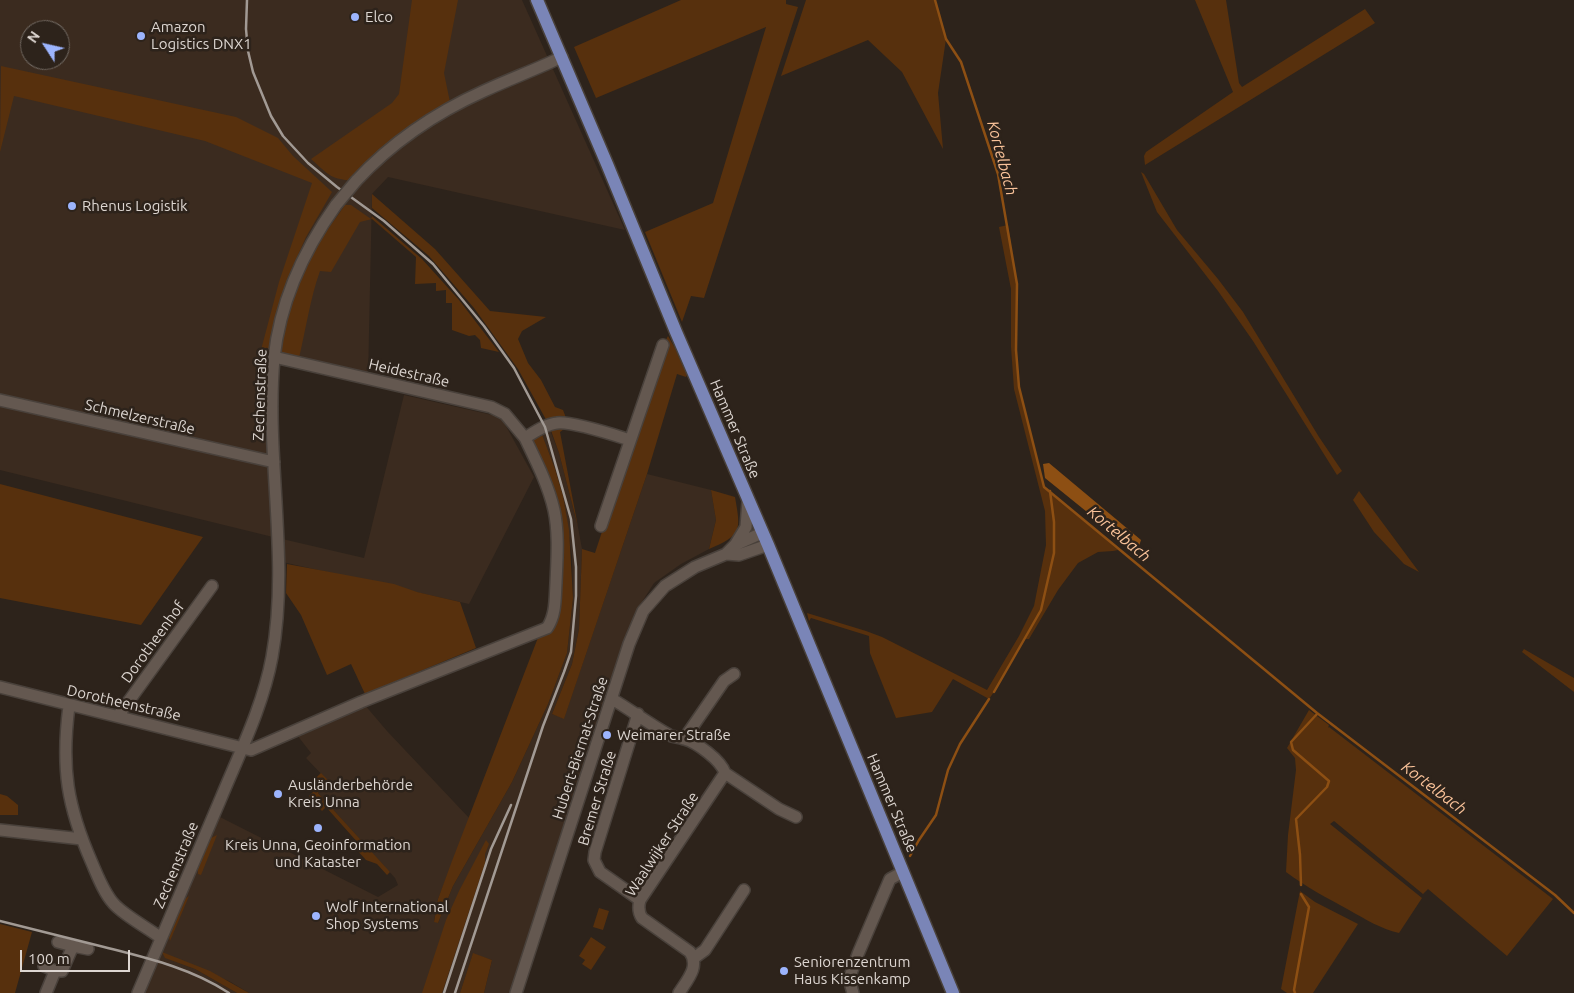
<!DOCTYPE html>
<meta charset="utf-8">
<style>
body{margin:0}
#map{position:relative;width:1574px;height:993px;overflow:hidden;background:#2d231b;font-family:Ubuntu,sans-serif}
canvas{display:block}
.north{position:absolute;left:20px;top:20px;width:50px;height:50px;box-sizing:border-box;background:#2d231b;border:1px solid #736b64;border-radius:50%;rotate:305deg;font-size:14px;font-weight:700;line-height:20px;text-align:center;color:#ddd6d1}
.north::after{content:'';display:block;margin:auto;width:18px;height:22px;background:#9cb4fd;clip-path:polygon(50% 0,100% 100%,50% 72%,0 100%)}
.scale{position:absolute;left:20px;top:950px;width:110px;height:22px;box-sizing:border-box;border:2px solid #ddd6d1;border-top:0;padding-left:6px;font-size:15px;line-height:18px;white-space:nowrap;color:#ddd6d1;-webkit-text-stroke:4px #2d231b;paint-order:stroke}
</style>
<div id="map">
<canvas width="1574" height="993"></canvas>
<div class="north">N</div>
<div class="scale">100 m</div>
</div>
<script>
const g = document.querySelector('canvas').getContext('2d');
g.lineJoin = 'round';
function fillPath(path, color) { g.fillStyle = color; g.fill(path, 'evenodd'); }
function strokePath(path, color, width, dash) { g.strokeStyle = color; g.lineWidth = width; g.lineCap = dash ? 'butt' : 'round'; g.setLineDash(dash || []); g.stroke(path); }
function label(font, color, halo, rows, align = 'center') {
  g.font = font + ' Ubuntu,sans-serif'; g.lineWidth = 5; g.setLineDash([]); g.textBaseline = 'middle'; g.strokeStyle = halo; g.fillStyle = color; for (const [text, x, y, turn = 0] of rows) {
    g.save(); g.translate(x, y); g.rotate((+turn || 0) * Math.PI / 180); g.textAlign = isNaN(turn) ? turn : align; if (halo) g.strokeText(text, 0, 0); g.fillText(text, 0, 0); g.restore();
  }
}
fillPath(new Path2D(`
 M0 0H522L625 230 388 177 372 194 368 379 275 357 278 538 364 558 404 395 501 417 534 477 469 604 278 561 277 538 0 470ZM30 30H60V60H30Z
 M550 430 559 453 578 527 582 549 579 629 572 664 552 714 564 718 647 474 711 490 716 520 709 549 681 564 654 583 640 605 629 628 511 993H484L492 960 473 954 460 993H249L229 981 165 958 195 969 237 993H138L214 814 378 897 398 885 395 878 318 793 329 782 306 758 311 753 297 735 364 704 387 731 470 819 438 899 434 921 438 923 453 886 512 782 548 704 567 653 573 598 572 557 563 496 555 469 541 432Z`), '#3b2b1f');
fillPath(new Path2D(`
 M412 0H458L444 73 451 107 356 181C330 179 330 176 311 159L392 103 399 94Z
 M681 0H786V4L798 7 704 298 691 296 682 322 645 232 713 203 766 27 596 98 574 47Z
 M806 0H935L946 39 938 93 943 149 902 72 868 40 781 76Z
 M1195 0H1226L1239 83 1242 87 1365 9 1375 23 1145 165 1144 156 1146 152 1233 92Z
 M1 66 236 117 278 138 293 156 332 192 306 237 286 282 265 367 257 365 279 282 312 183 205 141 14 96 0 152Z
 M1141 172 1144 174 1177 230 1218 279 1243 312 1319 437 1342 471 1337 475 1253 341 1218 291 1157 212Z
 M372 194 435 249 490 311 546 317 522 331 518 339 528 363 541 380 555 407 563 410 568 423 567 427 560 432 578 527 559 453 549 425 518 369 474 308 429 256 372 208Z
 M345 205H351L371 219 372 216 422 259 459 300 499 352 481 348 480 340 475 335 469 336 452 330V303H446V290L436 291V283L415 284 416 257 372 219 360 222 331 272 320 271C310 299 306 329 299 358L284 357 279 351C286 326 291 298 301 273 312 249 330 227 345 205Z
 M1008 225 1017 284 1016 350 1019 387 1044 486 1118 550 1113 551 1098 552 1078 563 1058 590 1029 639H1024L994 692 989 699 953 679 932 712 896 718 870 653 869 636 811 618 809 621 807 613 866 631 882 637 987 690 1019 636 1034 606 1046 545 1045 511 1014 389 1011 347V289L999 227Z
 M668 336 675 348 687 375 686 377 677 374 647 474 564 719 552 714 572 664 579 629 582 549 595 553 663 345Z
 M540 429 555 469 563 496 569 530 573 598 567 653 548 704 512 782 453 886 438 923 434 922 438 899 452 861 539 635 553 619 554 510 525 438Z
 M0 484 203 537 141 625 0 598Z
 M711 490 735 497C741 531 742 535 709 549L716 520Z
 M1359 491 1419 572 1404 564 1374 532 1353 500Z
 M287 564 394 584 417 592 460 602 476 648 365 694 351 664 327 675 301 615 286 593Z
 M1524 649 1574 678V692L1522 652Z
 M1309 710 1329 725 1328 728 1329 727 1553 899 1507 956 1428 889 1423 894 1334 821 1330 824 1422 898 1399 933C1381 929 1365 919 1349 910 1327 898 1306 887 1286 872L1288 835 1296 770 1295 758 1287 748Z
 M321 773 330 782 318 793 390 872 387 875 377 864 366 860 355 848 359 844 326 807 322 811 309 796 313 792 309 788 304 792 303 790Z
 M0 794 7 796 18 805V815H0Z
 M217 835 201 875 198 874V869L211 838Z
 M486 840 489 844 485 854V863L442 993H422L446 920 459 891Z
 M1300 891 1315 902 1358 924 1313 993H1287L1281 989Z
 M189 896 170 941 169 937 185 899Z
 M599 908 609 911 603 930 593 927Z
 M0 924 32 932 15 993H0Z
 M591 937 606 947 591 970 582 964 585 960 579 956Z
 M162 952 210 971 249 993H237L195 969 165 958Z
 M473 953 492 960 484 993H460Z`), '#57300d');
fillPath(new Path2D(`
 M1049 463 1141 540 1139 546 1134 550 1045 478 1043 464Z`), '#8d4f13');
strokePath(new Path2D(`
 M935 0 946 39 961 62 998 174 1017 284 1016 350 1019 387 1044 487 1317 713 1555 895 1574 913
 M994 692 1041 610 1054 553V522L1050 491
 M910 856 919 840 936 815 948 770 960 744 989 699
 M1301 885 1300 855 1296 819 1327 787 1329 781 1293 750 1291 742 1317 714
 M1295 993 1294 990 1309 907 1301 894`), '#8d4f13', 2.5);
const minor = new Path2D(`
 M356 181C393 141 435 113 484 91 510 79 537 69 562 57
 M274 357 491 407 505 414 525 438
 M0 400 274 462
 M601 526 663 345
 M735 545 746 527 748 501
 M726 554 739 555 768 545
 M0 687 251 750 361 702 547 628C556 615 555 599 556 583 557 559 559 533 554 510 548 484 536 461 525 438 534 432 546 424 557 423 572 421 614 435 630 440
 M612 699C631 710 649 724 669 735 673 737 678 737 684 739 696 742 721 760 725 773L640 900C638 907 638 912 642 918L690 952C700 967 687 980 679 993
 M69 706C61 768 67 806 92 863 98 877 104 893 114 904 125 916 148 928 161 938
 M638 714 595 852 594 860 600 872 640 900
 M118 716 212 586
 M684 739 724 681 734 674
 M725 773 779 809 796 817
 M0 830 82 839
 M73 946 88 949
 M694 958 705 950 744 890
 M44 966 55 971 46 993
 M55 971H62L73 946 58 942
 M138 993C166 928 193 863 221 798 240 752 263 706 272 657 290 558 265 458 274 358 280 302 304 250 336 205
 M516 993 629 644 643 611 665 586 695 567 726 554 735 545 762 533
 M853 993 849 979 858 954 890 879 903 872`);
const major = new Path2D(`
 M537 0 607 164 676 332 768 545 953 993`);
strokePath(minor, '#49413b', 14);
strokePath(major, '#49413b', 15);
strokePath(minor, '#645850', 11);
strokePath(major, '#7a85b7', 12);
strokePath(new Path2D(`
 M247 0 246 29 248 51 253 72 271 116 283 136 308 163 337 187 384 221 433 264 484 326 514 368 545 427 571 519 576 567V596L571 652 564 672 543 726 455 993
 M0 921C35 930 69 938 104 947 147 958 191 968 229 993
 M444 993 491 849 511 805`), '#a29a94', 2.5);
const minorBridge = new Path2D(`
 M336 205 356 181`);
strokePath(minorBridge, '#49413b', 14, []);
strokePath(minorBridge, '#645850', 11);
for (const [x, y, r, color] of [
 [355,17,5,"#9cb4fd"],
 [141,36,5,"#9cb4fd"],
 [72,206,5,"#9cb4fd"],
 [607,735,5,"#9cb4fd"],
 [278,794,5,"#9cb4fd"],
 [318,828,5,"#9cb4fd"],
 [316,916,5,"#9cb4fd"],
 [784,971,5,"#9cb4fd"]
]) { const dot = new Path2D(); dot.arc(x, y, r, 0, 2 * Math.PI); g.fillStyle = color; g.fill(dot); strokePath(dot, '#2d231b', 2); }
label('15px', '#ddd6d1', '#2d231b', [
 ["Elco",365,17],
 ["Amazon",151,27],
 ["Logistics DNX1",151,44],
 ["Rhenus Logistik",82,206],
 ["Weimarer Straße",617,735],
 ["Ausländerbehörde",288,785],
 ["Kreis Unna",288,802],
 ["Kreis Unna, Geoinformation",318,845,"center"],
 ["und Kataster",318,862,"center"],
 ["Wolf International",326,907],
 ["Shop Systems",326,924],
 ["Seniorenzentrum",794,962],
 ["Haus Kissenkamp",794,979]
], 'left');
label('15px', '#ddd6d1', '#2d231b', [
 ["Heidestraße",409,373,13],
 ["Zechenstraße",260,395,-88],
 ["Schmelzerstraße",140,417,13],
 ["Hammer Straße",735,429,67],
 ["Dorotheenhof",153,642,-54],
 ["Dorotheenstraße",124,703,13],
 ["Hubert-Biernat-Straße",580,748,-72],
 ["Bremer Straße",597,798,-73],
 ["Hammer Straße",892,803,67],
 ["Waalwijker Straße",662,844,-57],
 ["Zechenstraße",176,865,-67]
]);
label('italic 16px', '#f9c299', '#2d231b', [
 ["Kortelbach",1002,158,75],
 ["Kortelbach",1119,534,40],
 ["Kortelbach",1434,788,37]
]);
</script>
